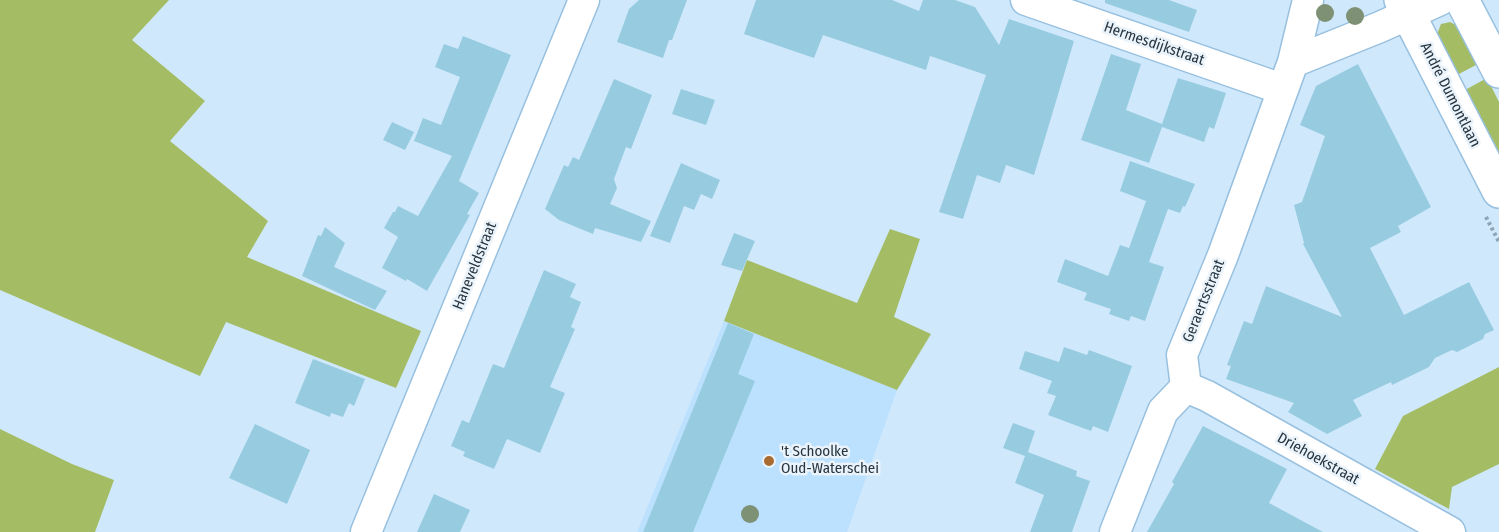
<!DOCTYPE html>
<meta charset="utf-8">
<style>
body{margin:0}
canvas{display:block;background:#d0e8fc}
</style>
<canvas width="1499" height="532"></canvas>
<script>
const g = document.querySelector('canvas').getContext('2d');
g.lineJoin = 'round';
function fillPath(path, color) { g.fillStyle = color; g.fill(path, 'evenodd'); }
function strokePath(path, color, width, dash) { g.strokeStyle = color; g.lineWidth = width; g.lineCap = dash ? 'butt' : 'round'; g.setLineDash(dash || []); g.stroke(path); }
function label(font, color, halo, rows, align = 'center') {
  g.font = font + ' "Fira Sans Condensed",sans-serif'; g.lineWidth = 5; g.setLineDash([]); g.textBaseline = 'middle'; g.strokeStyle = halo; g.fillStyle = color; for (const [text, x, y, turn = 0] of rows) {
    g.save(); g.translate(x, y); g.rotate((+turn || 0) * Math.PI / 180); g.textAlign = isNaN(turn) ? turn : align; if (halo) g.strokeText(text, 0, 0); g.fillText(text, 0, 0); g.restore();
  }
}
fillPath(new Path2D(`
 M724 321 897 390 847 532H637Z`), '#bbe1ff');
fillPath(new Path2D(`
 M0 0H169L132 40 205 101 170 141 268 221 247 257 421 331 396 388 226 322 200 376 0 290Z
 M1450 22 1458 26 1478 64 1457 75 1437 34 1441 24Z
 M1487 78 1499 102V157L1465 90Z
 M890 229 920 239 894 317 931 334 897 390 724 321 747 260 857 303Z
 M1499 367V464L1452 487 1449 509 1375 469 1403 416Z
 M0 429 72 464 114 480 95 532H0Z`), '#a4bd65');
fillPath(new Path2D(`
 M639 0H687L672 40H669L663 58 617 42 629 9Z
 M756 0H892L919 11 923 0H955L975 7 999 45 1009 19 1074 41 1034 175 1006 165 1000 183 977 175 963 219 939 212 986 75 930 56 926 70 823 35 814 58 744 34Z
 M1105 0H1169L1197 10 1189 32 1105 3Z
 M463 36 511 55 459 181 479 193 467 214 470 215 427 291 407 279 406 281 382 268 398 237 384 228 393 212H395L398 206 418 216 452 156 414 141 423 118 441 125 460 77 435 67 444 44 458 49Z
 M1111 54 1141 64 1126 110 1162 124 1178 78 1226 93 1214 129 1209 127 1204 142 1162 127 1149 163 1081 140Z
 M1358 64 1431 207 1398 226 1401 232 1370 248 1404 315 1469 282 1494 330 1485 334 1483 339 1457 352 1452 350 1435 358 1429 367 1392 385 1391 382 1353 400 1362 416 1327 434 1288 412 1294 403 1226 379 1231 366 1227 365 1244 321 1252 324 1266 286 1342 317 1303 244 1304 243 1294 205 1302 202 1325 136 1300 125 1316 86Z
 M614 79 652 95 631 149 626 147 614 179 617 188 610 204 651 221 641 242 595 228 593 234 559 220 545 209 564 165 568 167 573 157 579 160Z
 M681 89 715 100 706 125 672 114Z
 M392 122 414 132 405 150 383 140Z
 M1130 161 1195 184 1185 207 1183 206 1180 213 1168 209 1149 262 1164 267 1145 321 1131 316 1129 321 1109 314 1111 309 1084 300 1087 293 1057 282 1065 259 1108 276 1120 245 1129 248 1146 201 1120 191Z
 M681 163 720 180 712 199 701 194 694 210 684 206 670 243 650 236Z
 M325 227 345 243 334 267 387 291 375 310 302 276 318 235 321 236Z
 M734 233 755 241 742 271 721 265Z
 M544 270 576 284 570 297 581 302 571 327 575 329 550 387 565 393 540 453 507 439 494 469 463 456 465 452 451 446 462 420 469 423 493 364 504 368Z
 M728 323 754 334 738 374 755 381 693 532H643Z
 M1064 347 1087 355 1089 350 1132 366 1108 432 1093 426 1091 431 1048 415 1056 396 1047 393 1052 381 1019 369 1025 351 1059 362Z
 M313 359 365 379 354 406 349 403 343 417 331 413 330 417 295 403Z
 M1013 423 1035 431 1028 452 1077 471 1076 476 1090 481 1072 532H1030L1044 495 1015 483 1025 456 1003 448Z
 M255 424 310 450 287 504 229 478Z
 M1203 426 1287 469 1269 503 1323 532H1147L1174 484 1172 482Z
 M434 494 470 510 460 532H417Z`), '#97cce0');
const minor = new Path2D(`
 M1026 0 1282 89
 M1293 62 1380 27 1440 0
 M1186 387 1207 396 1450 532
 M366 532 584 0
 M1115 532 1163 411 1186 387 1182 355 1223 255 1293 62 1308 0`);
const major = new Path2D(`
 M1401 0 1499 191
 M1462 0 1499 71`);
strokePath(minor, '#98c0df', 33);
strokePath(major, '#98c0df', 36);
strokePath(new Path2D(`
 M1486 217 1499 242`), '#8ea3b3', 4, [3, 3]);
strokePath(minor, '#fff', 30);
strokePath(major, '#fff', 33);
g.fillStyle = '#7e9174';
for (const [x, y] of [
 [1325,13],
 [1355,16],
 [750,514]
]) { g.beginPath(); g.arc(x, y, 9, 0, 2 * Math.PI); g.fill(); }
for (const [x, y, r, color] of [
 [769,461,6,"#a96c30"]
]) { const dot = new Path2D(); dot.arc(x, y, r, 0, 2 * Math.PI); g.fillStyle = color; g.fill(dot); strokePath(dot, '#ebf3fa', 2); }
label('15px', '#253541', '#ebf3fa', [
 ["Hermesdijkstraat",1154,44,19],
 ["André Dumontlaan",1450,95,63],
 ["Haneveldstraat",475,266,-68],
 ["Geraertsstraat",1204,301,-68],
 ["Driehoekstraat",1318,459,29]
]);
label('15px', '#253541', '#ebf3fa', [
 ["'t Schoolke",781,452],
 ["Oud-Waterschei",781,469]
], 'left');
</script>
